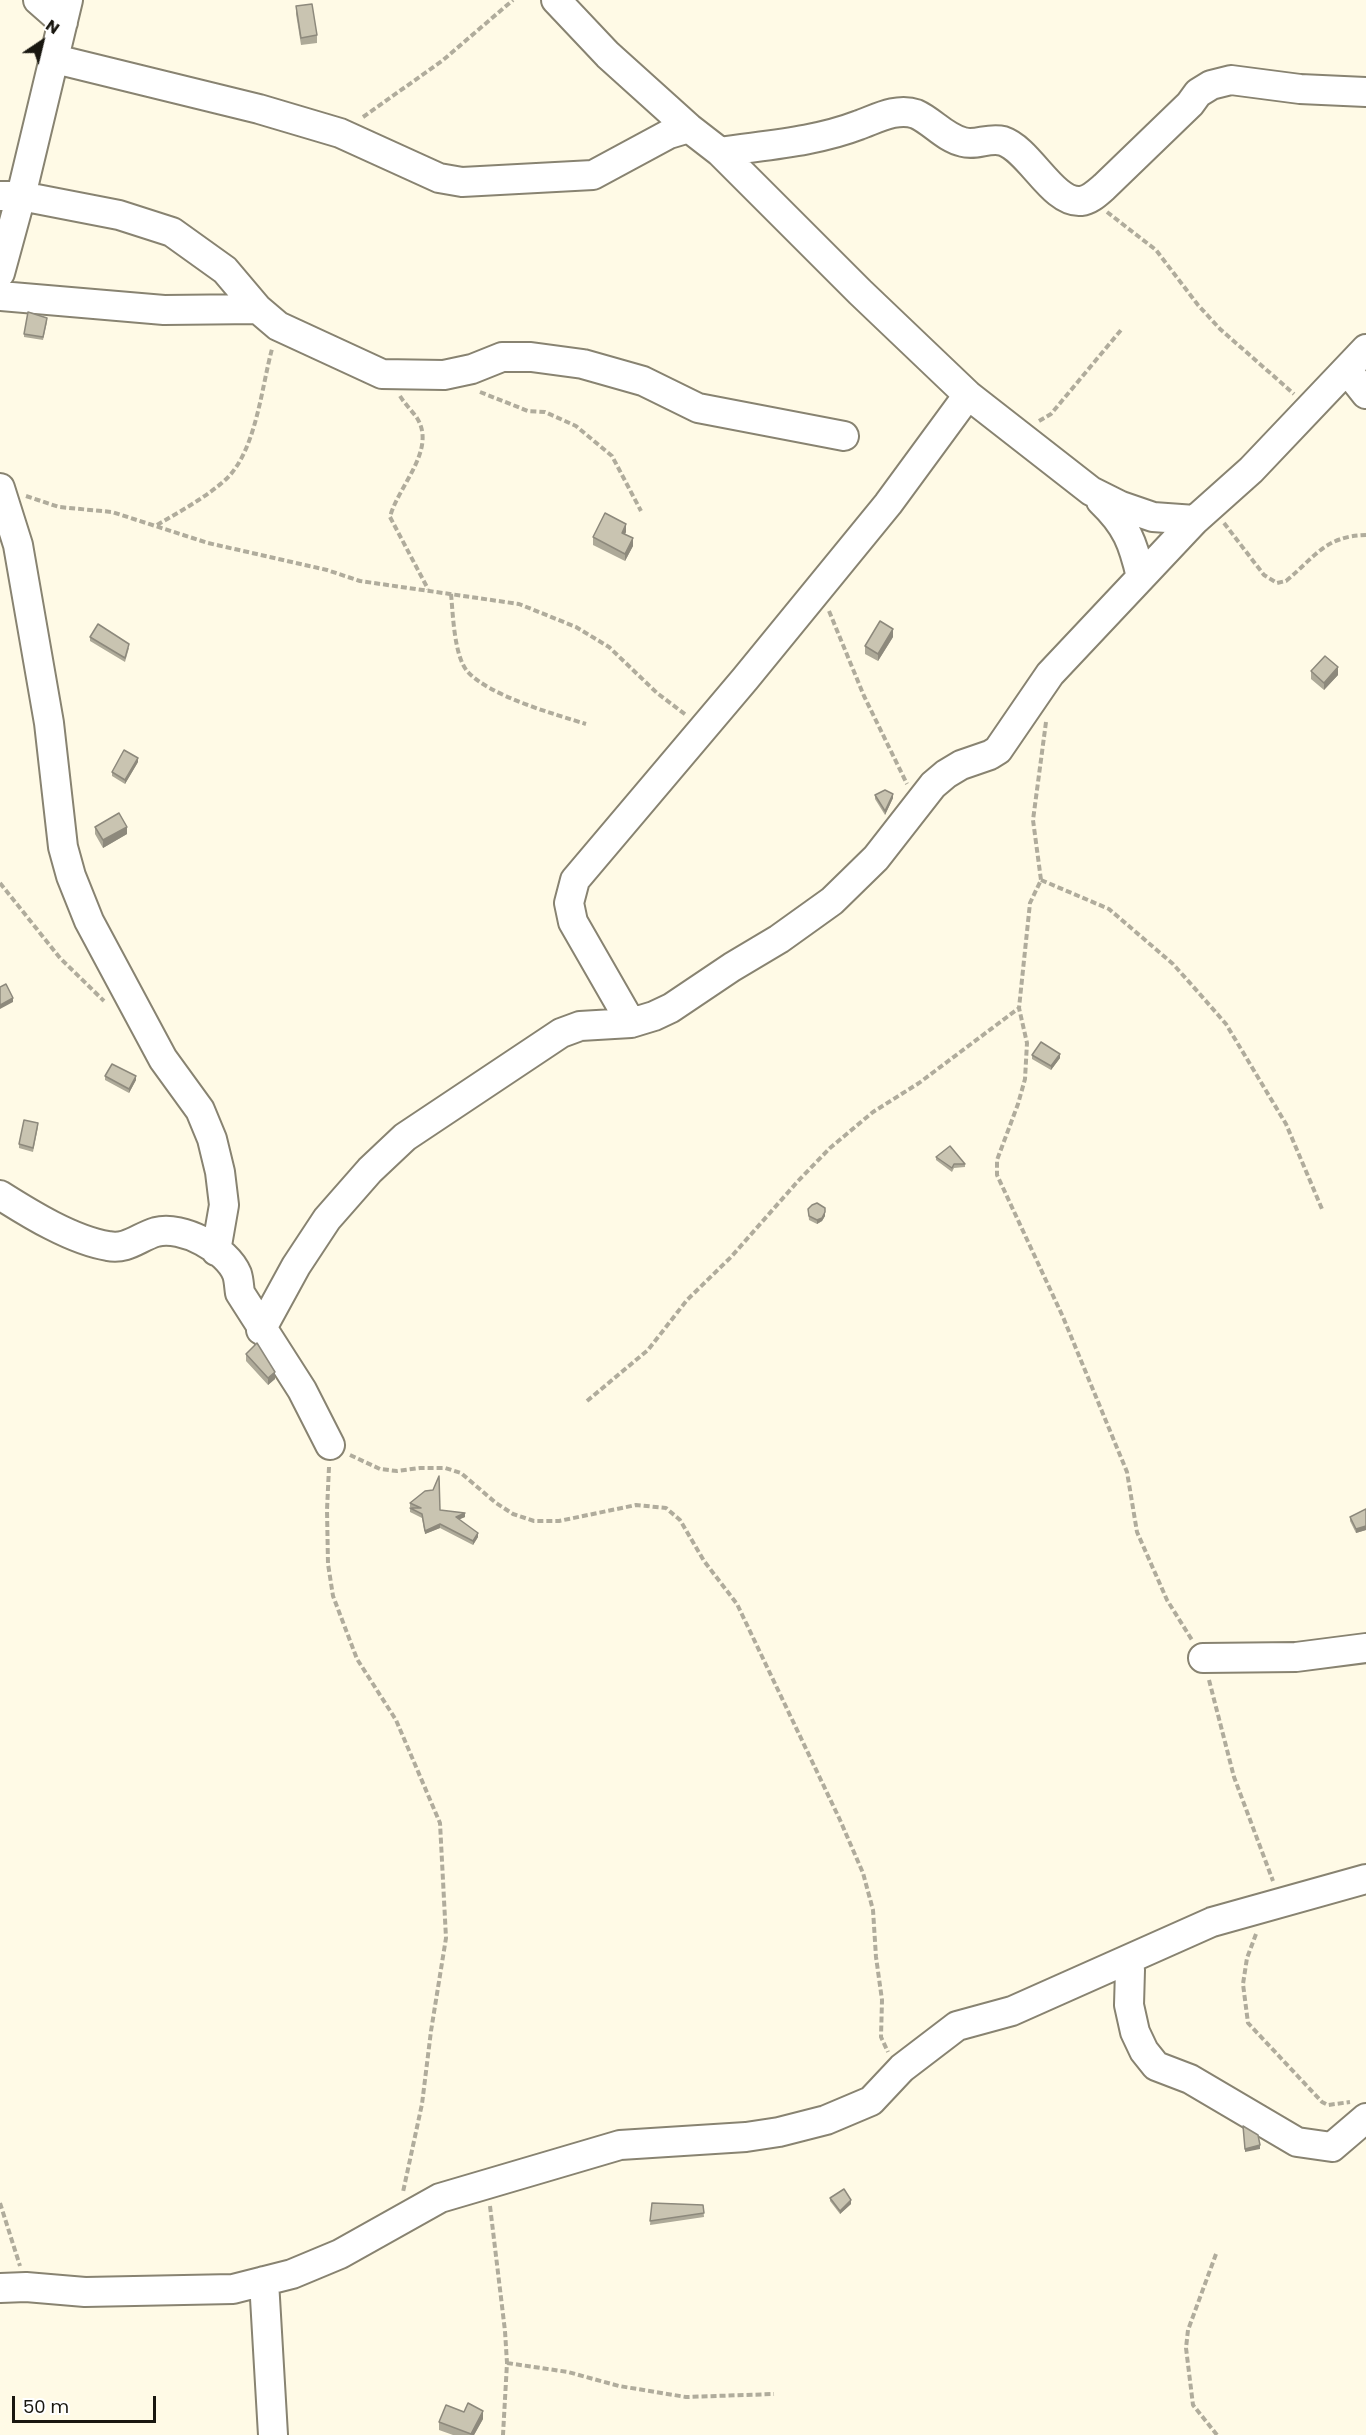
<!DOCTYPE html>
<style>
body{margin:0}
#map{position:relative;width:1366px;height:2435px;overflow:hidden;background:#fffae6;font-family:Poppins,sans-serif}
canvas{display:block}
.north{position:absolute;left:12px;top:12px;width:60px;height:60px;-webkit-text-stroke:4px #fff;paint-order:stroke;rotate:35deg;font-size:16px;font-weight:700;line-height:24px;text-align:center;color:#191710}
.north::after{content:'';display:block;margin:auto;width:21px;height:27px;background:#191710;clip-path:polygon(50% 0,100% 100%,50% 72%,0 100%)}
.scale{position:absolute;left:12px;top:2396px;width:144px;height:27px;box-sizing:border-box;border:3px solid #191710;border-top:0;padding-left:8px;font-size:18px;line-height:21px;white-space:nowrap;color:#191710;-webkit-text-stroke:4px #fff;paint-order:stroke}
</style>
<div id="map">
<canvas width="1366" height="2435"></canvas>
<div class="north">N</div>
<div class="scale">50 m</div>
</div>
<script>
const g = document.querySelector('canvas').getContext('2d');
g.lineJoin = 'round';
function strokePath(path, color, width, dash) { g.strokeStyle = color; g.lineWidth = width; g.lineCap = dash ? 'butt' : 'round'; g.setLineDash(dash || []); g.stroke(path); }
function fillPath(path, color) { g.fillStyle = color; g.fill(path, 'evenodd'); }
const minor = new Path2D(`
 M38 0 63 22
 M556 0 608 55 689 128 720 152 860 292 968 395 1091 491 1121 506 1153 517 1195 520
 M55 59 259 109 340 133 439 178 462 182 593 175 669 134 689 128
 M720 152C766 145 815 142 859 125 876 119 897 107 916 114 932 121 945 138 963 142 976 146 989 137 1003 141 1030 150 1053 204 1081 201 1090 200 1097 193 1104 187L1190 104 1198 93 1211 85 1231 80 1300 89 1366 92
 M0 196H21L119 215 172 232 225 270 258 309 278 326 382 374 444 375 472 369 502 357H531L583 364 643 381 698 408 844 436
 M0 273 21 196 68 0
 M0 296 164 310 258 309
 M1347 370 1366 394
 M0 488 18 545 49 723 63 847 71 876 89 921 163 1059 200 1110 212 1139 220 1172 224 1205 216 1251
 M1101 501C1127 526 1133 543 1141 577
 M631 1023 573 922 569 903 575 880 745 679 888 504 968 395
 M0 1195C30 1214 72 1240 108 1246 127 1250 139 1237 156 1232 182 1225 227 1249 237 1274 239 1280 239 1287 240 1293L302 1390 330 1445
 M261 1330 296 1266 327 1219 370 1170 405 1137 561 1033 580 1026 631 1023 654 1016 671 1008 732 967 779 939 832 901 876 858 933 785 946 774 961 765 990 755 998 750 1050 674 1195 520 1251 470 1366 349
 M1203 1658 1296 1657 1366 1648
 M1127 1960 1130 1970 1129 2005 1135 2032 1144 2051 1156 2066 1190 2079 1297 2142 1332 2147 1366 2118
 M264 2281 273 2435
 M0 2288 26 2287 85 2292 233 2289 292 2274 340 2254 440 2198 620 2145 746 2137 779 2132 826 2120 871 2101 902 2068 957 2026 1012 2011 1212 1922 1366 1879`);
strokePath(minor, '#888371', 32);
strokePath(new Path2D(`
 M363 117 442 61 513 0
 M1107 212 1156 250 1198 305 1220 329 1294 394
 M480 392 528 411 545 412 576 426 612 456 641 511
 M400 396C405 404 412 411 417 418 437 450 398 486 390 517L428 589
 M1039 421 1051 414 1121 330
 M26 496 59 507 112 512 208 543 327 570 360 581 519 604 576 627 609 647 657 693 686 715
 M1224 523 1264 575 1277 583 1286 581C1315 557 1325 536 1366 535
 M157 525C179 512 203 499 223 482 256 454 261 389 272 349
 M451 594C453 614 454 655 467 671 489 696 554 714 586 724
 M829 611 864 696 907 784
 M1046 722 1033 820 1041 880 1030 903 1019 1008 1027 1043 1025 1079 1018 1104 997 1160V1175L1063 1317 1127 1472 1137 1532 1167 1600 1192 1640
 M1041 880 1109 909 1173 964 1198 992 1226 1024 1286 1124 1322 1209
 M0 883 60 958 104 1001
 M587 1401 648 1350 687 1300 731 1257 798 1181 830 1148 873 1112 919 1083 1019 1008
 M350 1455 380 1469 397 1471 420 1468H445L461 1473 496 1503 513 1514 534 1521H559L636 1505 666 1508 680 1520 704 1561 737 1604 840 1820 863 1873 873 1910 876 1957 882 2000 881 2037 888 2052
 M329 1467 327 1510 328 1564 333 1596 357 1659 396 1720 440 1823 446 1938 431 2031 422 2104 403 2192
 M1209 1680 1234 1777 1273 1881
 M1256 1934 1247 1958 1243 1984 1248 2023 1322 2102 1328 2105 1350 2102
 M0 2203 20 2266
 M490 2206 505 2331 507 2363 503 2435
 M1216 2254 1188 2330 1186 2348 1193 2405 1217 2435
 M507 2363 568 2372 619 2386 686 2397 774 2394`), '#b0ac9c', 4, [6, 3]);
strokePath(minor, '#fff', 28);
fillPath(new Path2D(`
 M296 6 317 35V43L301 45 296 14Z
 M47 322 43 340 24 337V334Z
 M626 532 625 534 633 546 625 561 593 545V537Z
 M90 637 129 648 125 662 90 641Z
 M893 637 878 661 865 654V646Z
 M1311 671 1338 675 1324 690 1311 679Z
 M138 762 125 784 112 776V772Z
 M875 795 893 798 885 815 875 799Z
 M95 827 127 834 103 848 95 834Z
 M1032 1055 1060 1058 1051 1070 1032 1059Z
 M105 1076 136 1080 129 1093 105 1080Z
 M38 1127 33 1152 19 1148V1144Z
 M936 1157 965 1164V1167L954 1168 952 1172 936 1160Z
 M808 1209 825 1216 822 1221 817 1224 809 1220Z
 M246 1354 275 1379 268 1385 246 1361Z
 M410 1503 465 1517 459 1519 478 1537 473 1545 440 1528 425 1534 422 1518 410 1512V1508H412L410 1507Z
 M1366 1509V1530L1356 1533 1350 1521V1517Z
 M830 2198 851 2204 840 2214 830 2201Z
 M652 2203 703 2205 704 2217 650 2225Z
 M483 2419 474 2435H453L439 2430V2422Z`), '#ada998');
fillPath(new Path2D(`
 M626 524V532L622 540V533Z
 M633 538V546L625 561V554Z
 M893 629V637L878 661V654Z
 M1338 667V675L1324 690V683Z
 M138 758V762L125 784V780Z
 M893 794V798L885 815V811Z
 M127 827V834L103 848V840Z
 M13 998V1002L0 1009V1005Z
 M1060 1054V1058L1051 1070V1066Z
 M136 1076V1080L129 1093V1089Z
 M825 1212V1216L822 1221 817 1224V1220Z
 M275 1372V1379L268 1385V1378Z
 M465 1513V1517L456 1521V1517Z
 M440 1524V1528L425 1534V1531Z
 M1366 1526V1530L1356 1533V1529Z
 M478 1533V1537L473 1545V1541Z
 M1260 2145V2149L1245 2152V2149Z
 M851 2200V2204L840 2214V2211Z
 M483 2411V2419L474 2435H471Z`), '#8d897c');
const building = new Path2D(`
 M312 4 317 35 301 38 296 6Z
 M28 312 47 318 43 337 24 334Z
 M605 513 626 524 622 533 633 538 625 554 593 537Z
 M880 621 893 629 878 654 865 646Z
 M98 624 129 644 125 658 90 637Z
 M1325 656 1338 667 1324 683 1311 671Z
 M124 750 138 758 125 780 112 772Z
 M885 790 893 794 885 811 875 795Z
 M119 813 127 827 103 840 95 827Z
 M6 984 13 998 0 1005V987Z
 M1041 1042 1060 1054 1051 1066 1032 1055Z
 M112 1064 136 1076 129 1089 105 1076Z
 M24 1120 38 1123 33 1148 19 1144Z
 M950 1146 965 1164H954L952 1168 936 1157Z
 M817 1203 825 1208V1212L822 1218 817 1220 809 1216 808 1209 812 1205Z
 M257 1343 275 1372 268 1378 246 1354Z
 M439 1476 440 1510 465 1513 456 1517 478 1533 473 1541 440 1524 425 1531 422 1514 410 1508H421L410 1503 425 1491 433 1490Z
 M1366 1509V1526L1356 1529 1350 1517Z
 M1243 2126 1258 2135 1260 2145 1245 2149Z
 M844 2189 851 2200 840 2211 830 2198Z
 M652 2203 703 2205 704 2213 650 2221Z
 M468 2403 483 2411 471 2434 439 2422 446 2405 464 2412Z`);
fillPath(building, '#c9c4b1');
strokePath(building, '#8d897c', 1.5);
</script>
